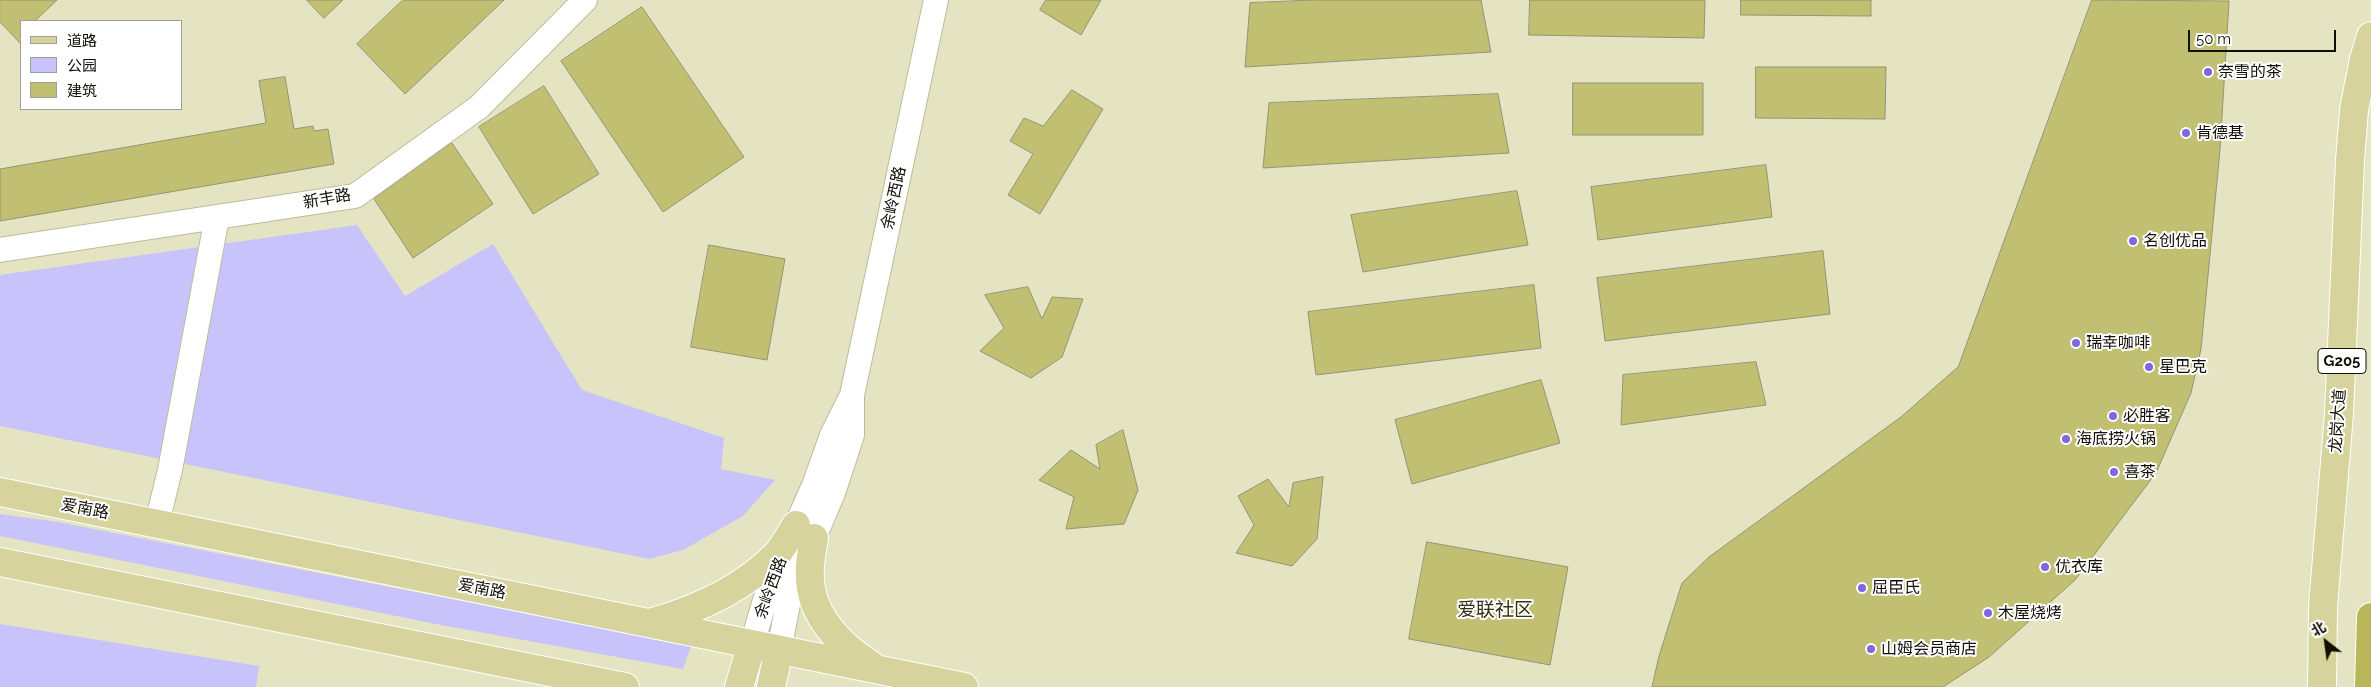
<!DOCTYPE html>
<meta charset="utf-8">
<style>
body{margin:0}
#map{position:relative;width:2371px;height:687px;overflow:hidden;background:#e4e4c2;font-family:Raleway,"Noto Sans SC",sans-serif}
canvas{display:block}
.legend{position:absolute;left:20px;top:20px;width:162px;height:90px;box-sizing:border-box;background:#fff;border:1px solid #9f9f9b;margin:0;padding:6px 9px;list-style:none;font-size:15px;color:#100f05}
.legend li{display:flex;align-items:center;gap:10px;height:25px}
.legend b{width:25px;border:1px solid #9f9f9b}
.north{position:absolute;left:2301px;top:617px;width:50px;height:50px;-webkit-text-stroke:4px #fff;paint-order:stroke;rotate:330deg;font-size:14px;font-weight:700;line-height:20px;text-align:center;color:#100f05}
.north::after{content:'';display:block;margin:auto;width:18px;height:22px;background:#100f05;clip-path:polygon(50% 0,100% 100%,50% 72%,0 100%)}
.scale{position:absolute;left:2188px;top:30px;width:148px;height:22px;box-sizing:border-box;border:2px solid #100f05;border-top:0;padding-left:6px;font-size:15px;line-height:18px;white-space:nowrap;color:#100f05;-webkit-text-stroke:4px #fff;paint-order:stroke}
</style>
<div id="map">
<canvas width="2371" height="687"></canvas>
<ul class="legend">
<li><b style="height:6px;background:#d6d49c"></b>道路</li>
<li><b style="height:14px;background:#c8c3fb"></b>公园</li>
<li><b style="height:14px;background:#c1bf72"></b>建筑</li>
</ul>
<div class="north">北</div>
<div class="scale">50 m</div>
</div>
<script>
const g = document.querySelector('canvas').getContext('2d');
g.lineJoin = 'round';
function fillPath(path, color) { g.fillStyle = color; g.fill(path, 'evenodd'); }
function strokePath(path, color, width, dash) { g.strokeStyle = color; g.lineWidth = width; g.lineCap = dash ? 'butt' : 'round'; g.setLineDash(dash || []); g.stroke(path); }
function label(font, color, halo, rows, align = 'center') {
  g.font = font + ' Raleway,"Noto Sans SC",sans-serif'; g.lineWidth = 4; g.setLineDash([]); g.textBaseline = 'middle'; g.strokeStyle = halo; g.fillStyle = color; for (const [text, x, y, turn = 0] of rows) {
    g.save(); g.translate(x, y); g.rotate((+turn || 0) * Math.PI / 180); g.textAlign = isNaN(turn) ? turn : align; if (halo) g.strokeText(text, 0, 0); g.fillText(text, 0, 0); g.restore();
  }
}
fillPath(new Path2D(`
 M357 225 405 296 493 244 582 390 724 438 721 469 775 480 743 516 683 550 649 559 0 426V275Z
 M0 514 58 522 691 646 683 669 441 625 0 536Z
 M0 624 259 666 256 687H0Z`), '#c8c3fb');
const building = new Path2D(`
 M0 0H57L35 21H21V44L0 22Z
 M307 0H343L324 18Z
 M403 0H504L405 94 357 44Z
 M1046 0H1101L1081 35 1040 10Z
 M1314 0H1481L1491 52 1245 67 1250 3Z
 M1530 0H1705L1704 38 1529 35Z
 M1741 0H1871V16L1741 15Z
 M2092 0 2229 1 2220 150 2201 349 2191 393 2156 473 2075 580 1989 657 1943 687H1652L1659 656 1682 583 1709 557 1901 417 1958 367Z
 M642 7 744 157 663 212 561 61Z
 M1756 67H1886L1885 119 1756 118Z
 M285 77 294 129 313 126 314 131 328 129 334 164 0 221V169L266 123 259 81Z
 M1573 83H1703V135H1573Z
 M544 86 599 174 533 214 479 127Z
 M1072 90 1103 109 1040 214 1008 195 1033 154 1010 141 1024 118 1043 126Z
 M1498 94 1509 153 1263 168 1269 103Z
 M452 143 493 204 413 258 374 199Z
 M1766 165 1772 217 1598 240 1591 187Z
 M1517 191 1528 245 1363 272 1351 215Z
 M709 245 785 259 767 360 691 347Z
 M1823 251 1830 314 1605 341 1597 278Z
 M1534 285 1541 348 1316 375 1308 312Z
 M1028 287 1042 319 1052 297 1083 299 1062 357 1031 378 980 351 1004 328 985 295Z
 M1756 362 1766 405 1621 425 1623 375Z
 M1541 380 1560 443 1412 484 1395 420Z
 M1123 430 1138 490 1124 524 1066 529 1074 497 1039 480 1071 450 1100 469 1096 445Z
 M1323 477 1317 539 1292 566 1236 553 1254 525 1238 496 1268 479 1289 507 1293 483Z
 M1427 542 1568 567 1550 665 1409 639Z`);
fillPath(building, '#c1bf72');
strokePath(building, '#959475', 1);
const minor = new Path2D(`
 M0 250 355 196 479 107 585 0
 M157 523 170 470 217 217
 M752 644 769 587 815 483 832 435 850 399
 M779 650 790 594 833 493 852 435V395L936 0`);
const major = new Path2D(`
 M0 492 964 687
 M814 538C811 555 808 571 811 588 816 621 844 648 871 665
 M0 562 625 687
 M653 622C699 609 743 589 777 554 784 546 790 534 796 525
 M739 687 752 644
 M771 687 779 650
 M2322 687 2323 606 2339 414 2350 160 2354 110 2364 59 2371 36`);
const highway = new Path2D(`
 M2369 687 2371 617`);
strokePath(minor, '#bcbc9b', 26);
strokePath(major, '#fff', 30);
strokePath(highway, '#fff', 30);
strokePath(minor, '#fff', 24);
strokePath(major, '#d6d49c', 28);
strokePath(highway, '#bab75a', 28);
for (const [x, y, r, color] of [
 [2208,72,5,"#8066e1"],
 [2186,133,5,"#8066e1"],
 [2133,241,5,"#8066e1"],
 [2076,343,5,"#8066e1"],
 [2149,367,5,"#8066e1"],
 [2113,416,5,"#8066e1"],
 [2066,439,5,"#8066e1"],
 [2114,472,5,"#8066e1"],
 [2045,567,5,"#8066e1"],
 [1862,588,5,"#8066e1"],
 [1988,613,5,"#8066e1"],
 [1871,649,5,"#8066e1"]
]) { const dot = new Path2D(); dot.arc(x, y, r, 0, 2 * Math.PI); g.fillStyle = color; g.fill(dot); strokePath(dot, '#fff', 2); }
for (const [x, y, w] of [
 [2342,361,48]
]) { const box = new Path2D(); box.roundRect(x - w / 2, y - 12.5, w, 25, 4); g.fillStyle = '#fff'; g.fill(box); strokePath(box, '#100f05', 1); }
label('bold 15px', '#100f05', null, [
 ["G205",2342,361]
]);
label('16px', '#100f05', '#fff', [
 ["奈雪的茶",2218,72],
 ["肯德基",2196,133],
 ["名创优品",2143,241],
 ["瑞幸咖啡",2086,343],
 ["星巴克",2159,367],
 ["必胜客",2123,416],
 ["海底捞火锅",2076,439],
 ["喜茶",2124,472],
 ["优衣库",2055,567],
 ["屈臣氏",1872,588],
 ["木屋烧烤",1998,613],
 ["山姆会员商店",1881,649]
], 'left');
label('16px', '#100f05', '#fff', [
 ["余岭西路",894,198,-78],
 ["新丰路",327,199,-10],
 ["龙岗大道",2338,421,-86],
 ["爱南路",85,509,11],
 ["余岭西路",771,588,-70],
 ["爱南路",482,589,11]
]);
label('19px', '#343317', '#fff', [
 ["爱联社区",1495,610]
]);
</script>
